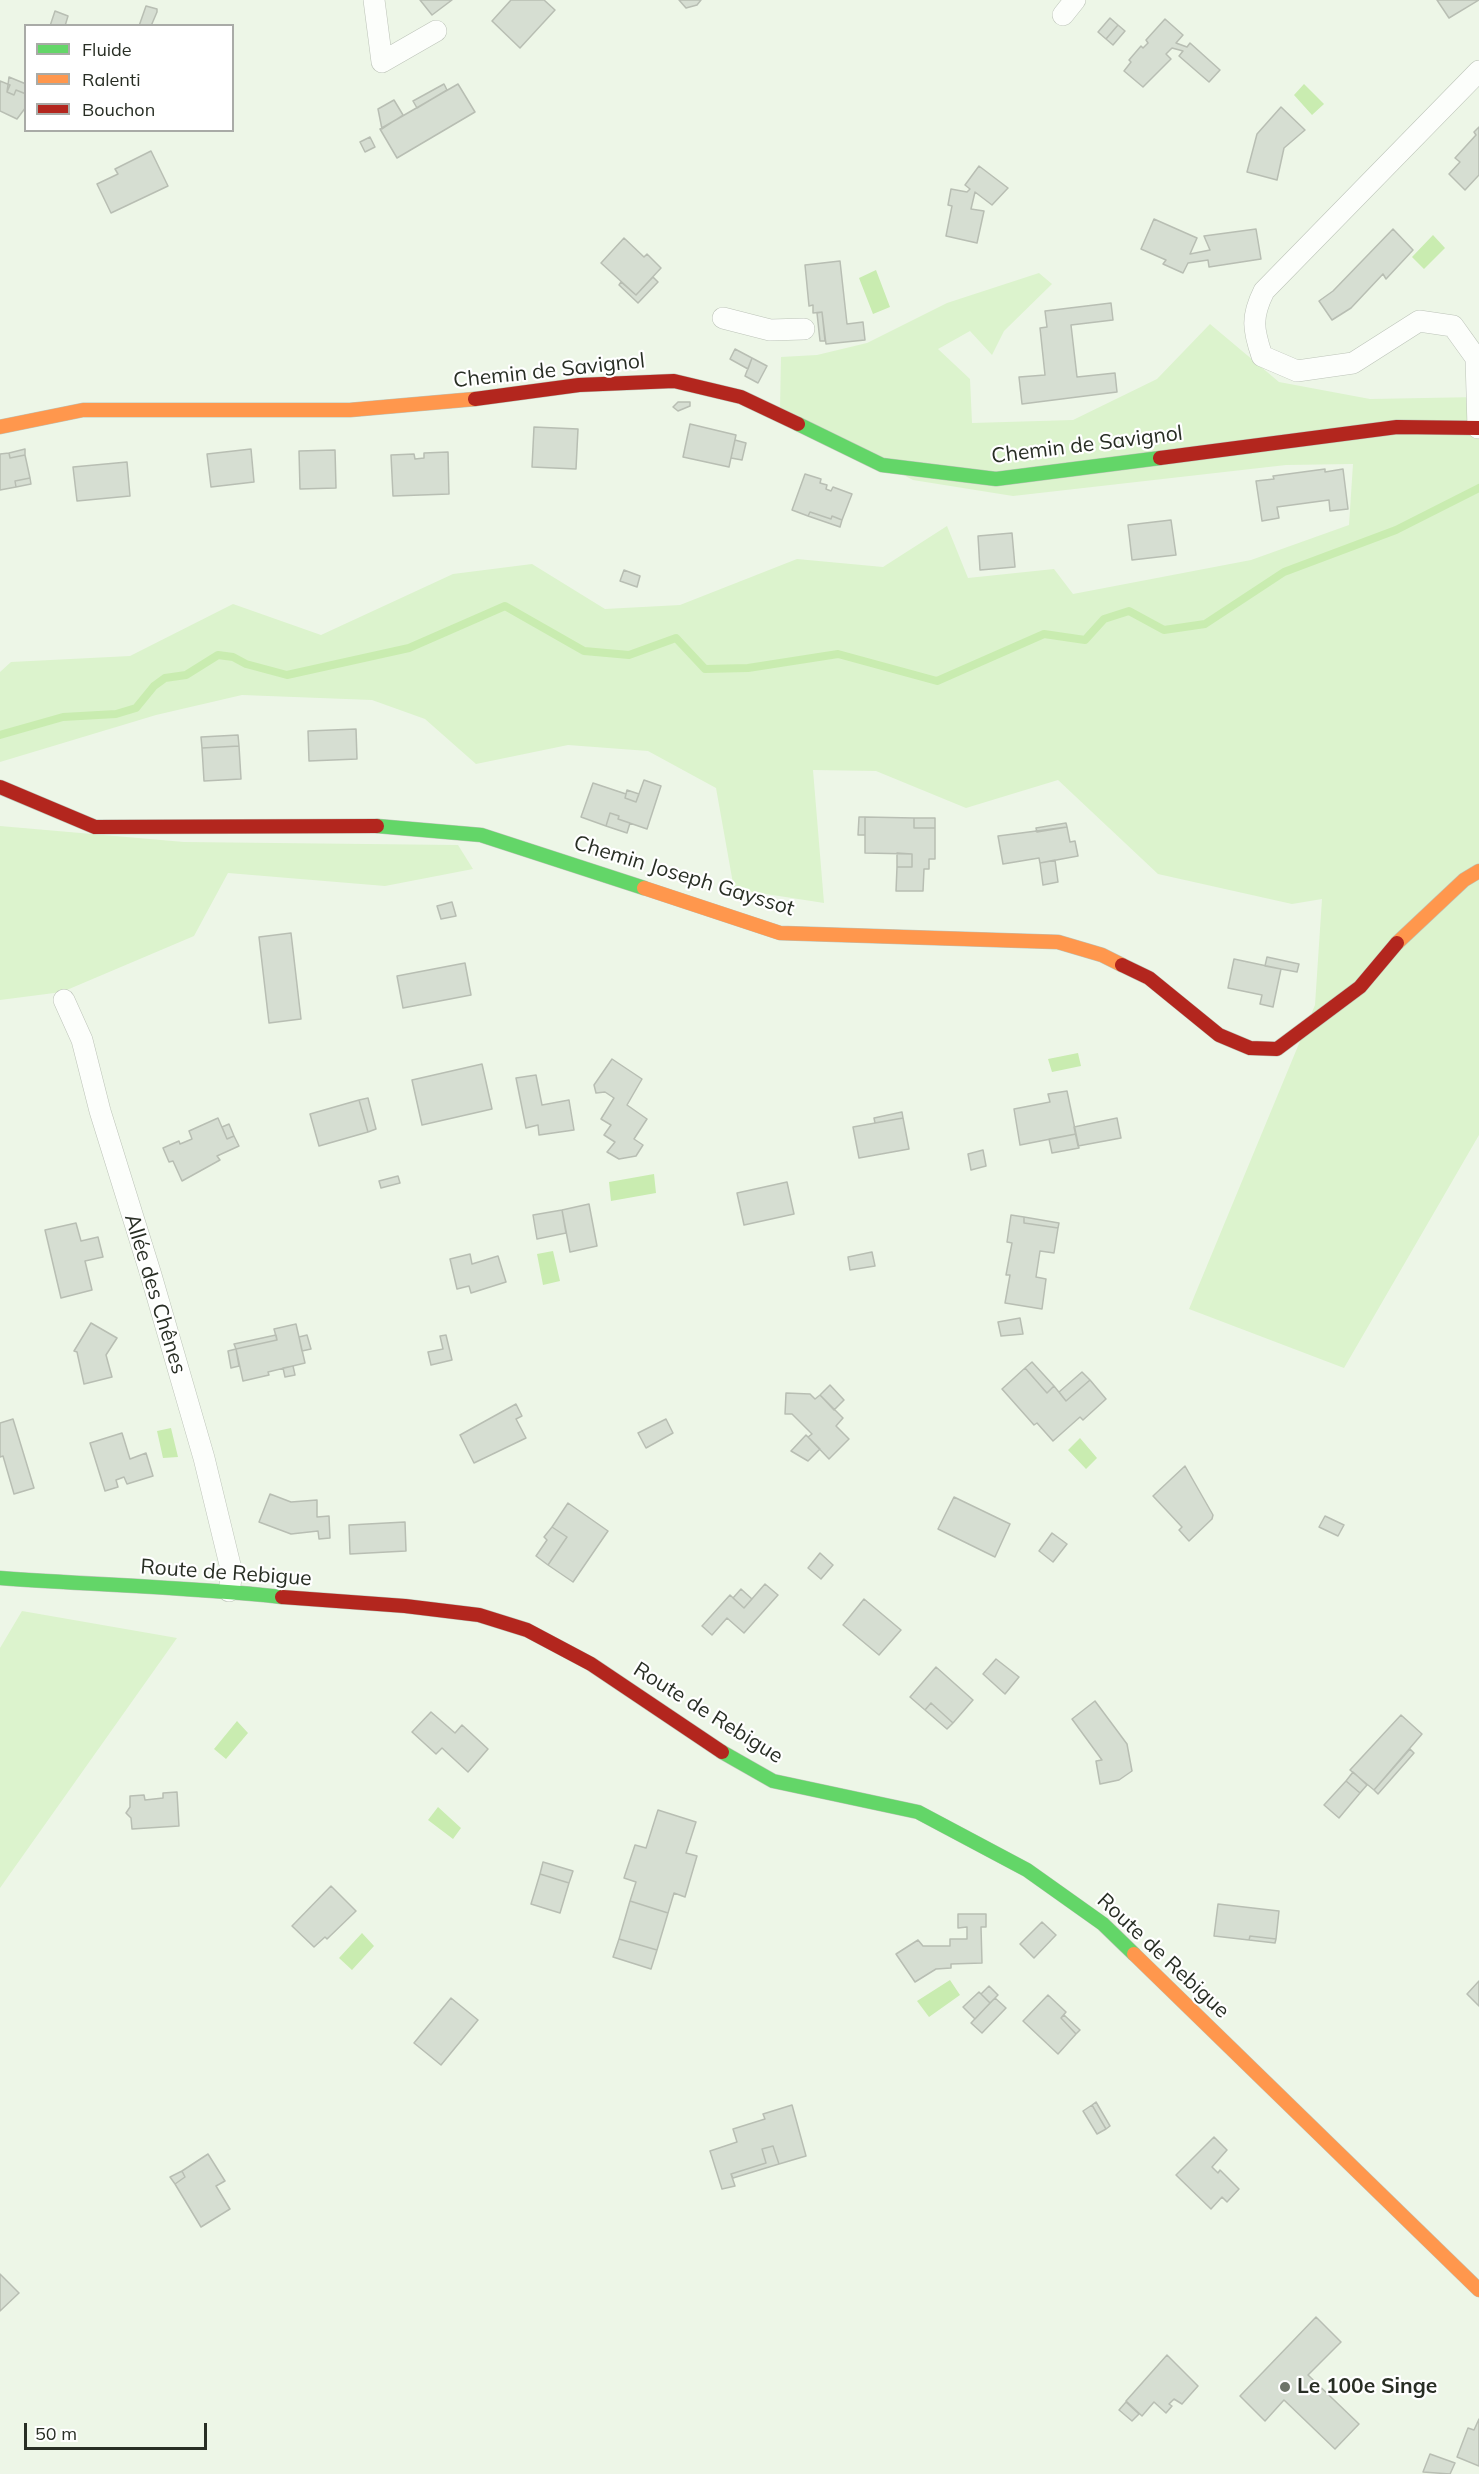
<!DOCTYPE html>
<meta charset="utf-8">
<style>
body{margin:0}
#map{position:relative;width:1479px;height:2474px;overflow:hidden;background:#edf6e7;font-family:Mulish,sans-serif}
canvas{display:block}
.legend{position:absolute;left:24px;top:24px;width:210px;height:108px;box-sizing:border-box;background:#fff;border:2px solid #a9aba7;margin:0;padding:8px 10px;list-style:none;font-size:18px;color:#282e24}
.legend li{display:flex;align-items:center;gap:12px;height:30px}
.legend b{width:30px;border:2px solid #a9aba7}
.scale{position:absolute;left:24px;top:2423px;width:183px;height:27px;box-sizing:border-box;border:3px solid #282e24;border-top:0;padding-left:8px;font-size:18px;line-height:21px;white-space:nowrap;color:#282e24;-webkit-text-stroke:4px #fff;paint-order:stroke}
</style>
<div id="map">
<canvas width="1479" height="2474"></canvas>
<ul class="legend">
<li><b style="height:8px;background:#63d668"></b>Fluide</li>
<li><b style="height:8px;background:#ff974d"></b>Ralenti</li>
<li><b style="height:8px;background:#b3261e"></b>Bouchon</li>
</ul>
<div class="scale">50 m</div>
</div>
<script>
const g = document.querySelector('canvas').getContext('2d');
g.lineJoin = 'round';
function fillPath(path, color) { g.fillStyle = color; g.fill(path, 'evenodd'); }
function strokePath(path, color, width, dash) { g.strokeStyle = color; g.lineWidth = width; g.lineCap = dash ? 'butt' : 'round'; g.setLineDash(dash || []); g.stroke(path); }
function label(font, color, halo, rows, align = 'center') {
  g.font = font + ' Mulish,sans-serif'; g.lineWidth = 4.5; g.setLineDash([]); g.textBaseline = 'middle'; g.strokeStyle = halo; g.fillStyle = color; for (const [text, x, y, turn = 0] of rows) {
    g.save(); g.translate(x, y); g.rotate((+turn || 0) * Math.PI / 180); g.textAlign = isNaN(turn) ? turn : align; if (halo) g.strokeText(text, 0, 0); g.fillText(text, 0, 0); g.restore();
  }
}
fillPath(new Path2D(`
 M1039 273 1052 284 1004 331 992 355 970 331 938 349 970 379 972 423 1073 420 1157 379 1210 324 1279 382 1370 399 1479 397V1135L1344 1368 1189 1309 1315 1005 1322 899 1292 904 1158 874 1058 780 966 808 876 771 813 770 824 903 734 889 716 788 648 751 568 745 476 764 425 719 372 700 242 695 156 715 0 762V672L11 662 130 656 233 604 321 635 453 574 532 564 605 609 680 605 797 559 883 567 947 526 968 578 1054 569 1073 594 1251 560 1349 525 1353 464 1286 465 1013 496 913 480 780 409 781 357 817 355 867 343 947 303Z
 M0 826 184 842 458 845 473 869 385 886 228 873 194 936 62 992 0 1000Z
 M22 1611 177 1638 0 1888V1648Z`), '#dcf3cd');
fillPath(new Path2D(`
 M1304 84 1324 104 1312 115 1294 95Z
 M1433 235 1445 248 1424 269 1412 257Z
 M876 270 890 307 873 314 859 278Z
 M1078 1053 1081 1066 1052 1072 1048 1059Z
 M654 1174 656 1193 611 1201 609 1182Z
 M553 1251 560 1281 543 1285 537 1254Z
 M171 1428 178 1457 163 1458 157 1431Z
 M1080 1438 1097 1458 1086 1469 1068 1450Z
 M237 1721 248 1733 226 1759 214 1749Z
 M438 1807 461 1828 453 1839 428 1820Z
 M362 1933 374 1946 352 1970 339 1958Z
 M950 1980 960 1995 929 2017 917 2001Z`), '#c9ecb0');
strokePath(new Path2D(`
 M0 735 63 717 116 714 136 708 154 686 165 678 186 675 218 655 233 657 246 664 287 675 409 648 505 606 584 651 629 655 676 638 705 669 748 668 838 654 937 681 1044 634 1085 640 1104 619 1129 611 1164 630 1205 624 1284 572 1396 530 1479 488`), '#c9ecb0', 8);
const building = new Path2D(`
 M420 0H452L432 15Z
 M511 0H544L555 10 520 48 492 21Z
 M679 0H701L697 5 686 8Z
 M1437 0H1479L1449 18Z
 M146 6 157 9V12L151 26H139Z
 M55 11 68 16 65 26H50Z
 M1110 18 1118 25 1106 39 1098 32Z
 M1165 19 1183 35 1176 43 1187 47 1190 43 1220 70 1209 82 1179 56 1183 51 1172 48 1166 54 1171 59 1143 87 1124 71 1131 62 1129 60 1141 46 1143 48 1148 43 1146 40Z
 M1118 25 1125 31 1113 45 1106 39Z
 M9 77 26 84V94L16 90 14 95 7 92Z
 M0 81 10 85 7 92 14 95 16 90 26 94V107L17 119 0 111Z
 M444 84 447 90 417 108 413 101Z
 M458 84 475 112 397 158 380 129Z
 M394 100 403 115 382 129 378 109Z
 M1281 107 1305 130 1284 148 1277 180 1247 172 1257 134Z
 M1479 127V175L1465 190 1449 174 1460 162 1455 158 1476 135 1474 132Z
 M370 137 375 147 365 152 360 142Z
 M151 151 168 186 111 213 97 184 118 174 115 169Z
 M979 166 1008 188 992 205 975 192 971 209 984 211 977 243 946 236 952 206 948 205 951 189 967 192 970 189 965 185Z
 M1154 219 1197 238 1190 254 1210 250 1204 236 1256 229 1261 259 1209 267 1208 260 1188 263 1183 273 1163 264 1166 260 1141 249Z
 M1393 229 1413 250 1386 279 1383 274 1351 308 1332 320 1319 301 1333 291Z
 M624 238 644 257 647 254 661 268 636 295 601 263Z
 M840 261 847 324 863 322 865 340 826 344 822 312 813 313V305L809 306 805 265Z
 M653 277 658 282 638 303 619 285 621 282 636 295Z
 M1111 303 1113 320 1071 325 1077 377 1115 373 1117 392 1022 404 1019 377 1045 375 1040 328 1047 327 1045 311Z
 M822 312 825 341H820L817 313Z
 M735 349 752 358 748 369 730 359Z
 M752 358 767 366 758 383 745 376Z
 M678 402H690V406L678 411 673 407Z
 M690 424 736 435 729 467 683 457Z
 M534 427 578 429 576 469 532 467Z
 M735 440 746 443 742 460 731 458Z
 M25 449V455L10 458 9 453Z
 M251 449 254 482 211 487 207 454Z
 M335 450 336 488 300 489 299 451Z
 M448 452 449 494 393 496 391 455 414 454 415 459 424 458V453Z
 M9 453 10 458 25 455 30 478 15 481 16 487 0 490V454Z
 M127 462 130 496 77 501 73 467Z
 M1325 469V472L1343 469 1348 509 1330 511 1329 500 1277 507 1279 518 1262 521 1256 481 1274 479 1273 476Z
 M805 474 821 479 820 483 827 485 826 489 831 491 833 487 852 494 842 520 832 516 831 519 810 512 808 516 792 510Z
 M30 478 31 484 16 487 15 481Z
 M810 512 831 519 832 516 842 520 840 527 808 516Z
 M1171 520 1176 555 1132 560 1128 525Z
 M1012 533 1015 567 980 570 978 536Z
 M624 570 640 576 637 587 620 581Z
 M356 729 357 759 309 761 308 731Z
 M238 735 239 746 202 748 201 737Z
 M239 746 241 779 204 781 202 748Z
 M644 780 661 786 647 829 618 819 619 816 610 813 606 826 581 817 593 783 626 794 625 798 636 802Z
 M627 790 639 794 636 802 625 798Z
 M610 813 619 816 618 819 630 823 627 833 606 826Z
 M859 817H865V835H858Z
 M865 817 914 818V828H935V859H929V869H924L923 891H896L897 867H912V854L865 853Z
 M914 818H935V828H914Z
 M1066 823 1067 827 1037 832 1036 828Z
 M1067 827 1070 842 1075 841 1078 856 1040 863 1039 858 1003 864 998 836Z
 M897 853 912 854V867H897Z
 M1055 860 1058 882 1043 885 1040 863Z
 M452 902 456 916 441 919 437 906Z
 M291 933 301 1019 269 1023 259 937Z
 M1267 957 1299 964 1297 972 1265 966Z
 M1234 959 1281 969 1273 1007 1260 1004 1262 995 1228 988Z
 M465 963 471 995 403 1008 397 976Z
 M612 1059 642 1079 627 1105 647 1119 634 1139 643 1145 636 1156 619 1159 607 1152 615 1142 604 1135 611 1125 601 1119 614 1098 605 1092 596 1093 594 1085Z
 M482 1064 492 1109 422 1125 412 1080Z
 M536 1075 542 1105 569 1100 574 1130 539 1135 538 1125 526 1128 516 1078Z
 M1067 1091 1076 1134 1020 1145 1014 1109 1050 1102 1048 1094Z
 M368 1098 376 1129 368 1132 359 1100Z
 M359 1100 368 1132 319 1146 310 1114Z
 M902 1112 903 1118 875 1123 874 1118Z
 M218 1118 227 1139 234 1136 239 1146 217 1156 220 1160 182 1181 173 1161 169 1162 163 1148 179 1141 180 1144 192 1139 189 1131Z
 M903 1118 909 1149 859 1158 853 1127Z
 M1117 1118 1121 1138 1078 1146 1074 1127Z
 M229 1124 234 1136 227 1139 222 1127Z
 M1076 1134 1079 1148 1052 1153 1049 1139Z
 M983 1150 986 1166 971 1170 968 1154Z
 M398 1176 400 1183 381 1188 379 1181Z
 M787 1182 794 1214 744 1225 737 1193Z
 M589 1204 597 1246 570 1252 562 1210Z
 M562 1210 566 1233 537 1239 533 1215Z
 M1011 1215 1024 1217V1223L1058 1228 1054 1253 1040 1251 1036 1277 1046 1279 1042 1309 1005 1303 1010 1275H1006L1012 1243 1007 1242Z
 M1024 1217 1059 1223 1058 1228 1024 1223Z
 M76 1223 81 1241 98 1237 103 1257 85 1261 92 1290 61 1298 45 1230Z
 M872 1252 875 1266 850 1270 848 1257Z
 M470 1254 472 1264 498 1256 506 1282 471 1293 469 1286 457 1289 450 1259Z
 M1020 1318 1023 1334 1001 1336 998 1322Z
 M91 1323 117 1338 106 1355 112 1377 84 1384 77 1352 74 1351Z
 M296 1324 305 1363 268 1372 269 1375 243 1381 236 1349 277 1340 274 1329Z
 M276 1335 277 1340 236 1349 234 1344Z
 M307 1335 311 1349 302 1351 299 1337Z
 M446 1335 452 1360 431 1365 428 1352 443 1349 440 1336Z
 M236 1349 239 1366 231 1368 228 1351Z
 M1032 1362 1054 1386 1047 1393 1025 1368Z
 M293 1366 295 1375 285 1377 283 1368Z
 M1025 1368 1047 1393 1054 1386 1066 1401 1090 1380 1106 1399 1083 1420 1080 1417 1053 1441 1037 1423 1034 1425 1002 1389Z
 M1082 1372 1090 1380 1066 1401 1059 1392Z
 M830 1385 844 1400 834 1410 820 1395Z
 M786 1393 810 1394 815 1399 820 1395 843 1418 836 1426 849 1439 829 1459 808 1437 812 1434 792 1414H785Z
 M516 1404 522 1416 516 1419 526 1438 474 1463 460 1435Z
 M13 1419 34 1488 14 1494 3 1456 0 1457V1423Z
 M666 1419 673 1433 646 1448 638 1433Z
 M122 1433 130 1459 146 1453 153 1476 127 1484 124 1477 116 1480 118 1487 105 1491 90 1443Z
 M806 1435 820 1449 808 1461 791 1451Z
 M1185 1466 1213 1515 1212 1519 1189 1541 1179 1530 1182 1527 1153 1496Z
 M270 1494 291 1502 317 1500V1517L329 1516 330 1538 319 1539 318 1531 291 1534 259 1522Z
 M954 1497 1010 1524 995 1557 938 1529Z
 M568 1503 608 1531 573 1582 548 1565 567 1537 552 1527Z
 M1325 1516 1344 1525 1338 1536 1319 1527Z
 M405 1522 406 1551 350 1554 349 1525Z
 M552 1527 567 1537 548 1565 536 1556 547 1540 544 1537Z
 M1052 1533 1067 1544 1053 1562 1039 1551Z
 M820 1553 833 1565 821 1579 808 1568Z
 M765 1584 778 1595 744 1633 727 1618 712 1635 702 1626 730 1595 744 1608Z
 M741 1589 752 1599 744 1608 733 1598Z
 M864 1599 901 1630 879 1655 843 1625Z
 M996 1659 1019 1677 1005 1694 983 1674Z
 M936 1667 973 1700 953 1723 931 1703 925 1710 910 1697Z
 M1095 1701 1127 1744 1132 1771 1119 1780 1100 1784 1096 1761 1102 1760 1072 1719Z
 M931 1703 953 1723 947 1729 925 1710Z
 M431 1712 455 1733 462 1725 488 1749 468 1772 442 1748 436 1754 412 1732Z
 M1401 1715 1422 1734 1374 1790 1350 1770Z
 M1410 1749 1414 1753 1378 1794 1374 1790Z
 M1353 1772 1367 1785 1360 1793 1346 1781Z
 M1346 1781 1360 1793 1339 1818 1324 1805Z
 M177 1792 179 1826 132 1829 131 1818 126 1813 130 1807V1796L144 1795 145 1800 163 1798V1793Z
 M658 1810 696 1822 686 1853 697 1856 685 1897 674 1893 668 1913 630 1901 636 1882 624 1878 635 1845 646 1848Z
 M543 1862 573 1871 569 1883 540 1874Z
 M540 1874 569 1883 560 1913 531 1904Z
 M331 1886 356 1911 327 1939 325 1937 314 1947 292 1926Z
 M630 1901 668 1913 657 1950 619 1939Z
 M1218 1904 1279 1911 1276 1939 1250 1936 1249 1940 1214 1936Z
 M958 1914H986V1927H981L982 1963 951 1964V1968L936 1969 915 1982 896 1954 918 1940 923 1946H950V1939H967V1927L958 1928Z
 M1042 1922 1056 1935 1034 1958 1020 1944Z
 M1250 1936 1276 1939 1275 1943 1249 1940Z
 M619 1939 657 1950 651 1969 613 1957Z
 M1479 1981V2006L1467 1994Z
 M989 1986 998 1995 990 2003 981 1994Z
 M979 1992 990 2003 975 2019 963 2007Z
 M1048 1995 1066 2012 1061 2018 1076 2034 1058 2054 1023 2021Z
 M451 1998 478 2020 441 2065 414 2043Z
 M995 1998 1006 2008 982 2033 971 2023Z
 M1064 2015 1080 2030 1076 2034 1061 2018Z
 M1096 2102 1110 2126 1106 2129 1092 2105Z
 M792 2105 806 2156 779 2164 773 2146 762 2149 766 2163 731 2174 735 2186 722 2189 710 2151 737 2142 733 2129 765 2119 763 2114Z
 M1092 2105 1106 2129 1097 2134 1083 2111Z
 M1214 2137 1227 2150 1212 2167 1218 2173 1220 2170 1239 2189 1227 2202 1222 2197 1211 2209 1176 2175Z
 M773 2146 779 2164 733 2178 731 2174 766 2163 762 2149Z
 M208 2154 225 2181 216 2186 230 2209 201 2227 175 2184 185 2177 182 2171Z
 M182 2171 185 2177 175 2184 170 2177Z
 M0 2274 19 2293 0 2311Z
 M1316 2317 1341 2342 1308 2375 1359 2424 1335 2449 1284 2400 1265 2421 1240 2396Z
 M1167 2355 1198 2386 1182 2404 1174 2399 1169 2404 1172 2406 1166 2413 1154 2402 1142 2416 1126 2401Z
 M1126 2402 1139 2414 1132 2421 1119 2410Z
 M1479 2419V2466L1457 2457 1468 2428 1474 2430Z
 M1430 2454 1455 2463 1450 2474 1423 2472Z`);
fillPath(building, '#d6ded2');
strokePath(building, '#b8beb3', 1.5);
const street = new Path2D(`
 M374 0 382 62 436 31
 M1063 15 1075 0
 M723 318 770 330 804 329
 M1478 428 1476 358 1453 326 1419 321 1353 363 1297 371 1262 356C1253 329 1251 317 1264 291L1479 71
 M64 1000 82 1040 100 1111 151 1275 204 1458 232 1573 229 1591`);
const fast = new Path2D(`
 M798 424 882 465 996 479 1160 458
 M377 826 481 835 644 888
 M0 1578C94 1585 189 1587 282 1597
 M722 1752 773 1781 918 1812 1027 1870 1103 1924 1134 1954`);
const slow = new Path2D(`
 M0 427 83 410H350L475 399
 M644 888 780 933 1058 942 1102 955 1122 965
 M1397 943 1464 880 1479 871
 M1134 1954 1479 2290`);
const jam = new Path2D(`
 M475 399 579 385 674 381 741 397 798 424
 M1160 458 1397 427 1479 428
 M0 787 95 827 377 826
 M1122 965 1149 978 1219 1035 1250 1048 1277 1049 1360 987 1397 943
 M282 1597 405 1606 479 1615 527 1630 591 1664 722 1752`);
strokePath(street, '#bcc3b8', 22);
strokePath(fast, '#bcc3b8', 15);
strokePath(slow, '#bcc3b8', 15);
strokePath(jam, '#bcc3b8', 15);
strokePath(street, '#fcfefb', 21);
strokePath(fast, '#63d668', 14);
strokePath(slow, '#ff974d', 14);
strokePath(jam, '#b3261e', 14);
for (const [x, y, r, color] of [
 [1285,2387,6,"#6d7468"]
]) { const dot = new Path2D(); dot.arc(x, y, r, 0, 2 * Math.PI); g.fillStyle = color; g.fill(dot); strokePath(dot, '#fff', 2); }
label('21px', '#282e24', '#fff', [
 ["Chemin de Savignol",549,371,-6],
 ["Chemin de Savignol",1087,445,-7],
 ["Chemin Joseph Gayssot",684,876,17],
 ["Allée des Chênes",155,1294,73],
 ["Route de Rebigue",226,1573,4],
 ["Route de Rebigue",708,1713,32],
 ["Route de Rebigue",1163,1956,43]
]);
label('bold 21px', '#282e24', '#fff', [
 ["Le 100e Singe",1297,2387]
], 'left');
</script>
